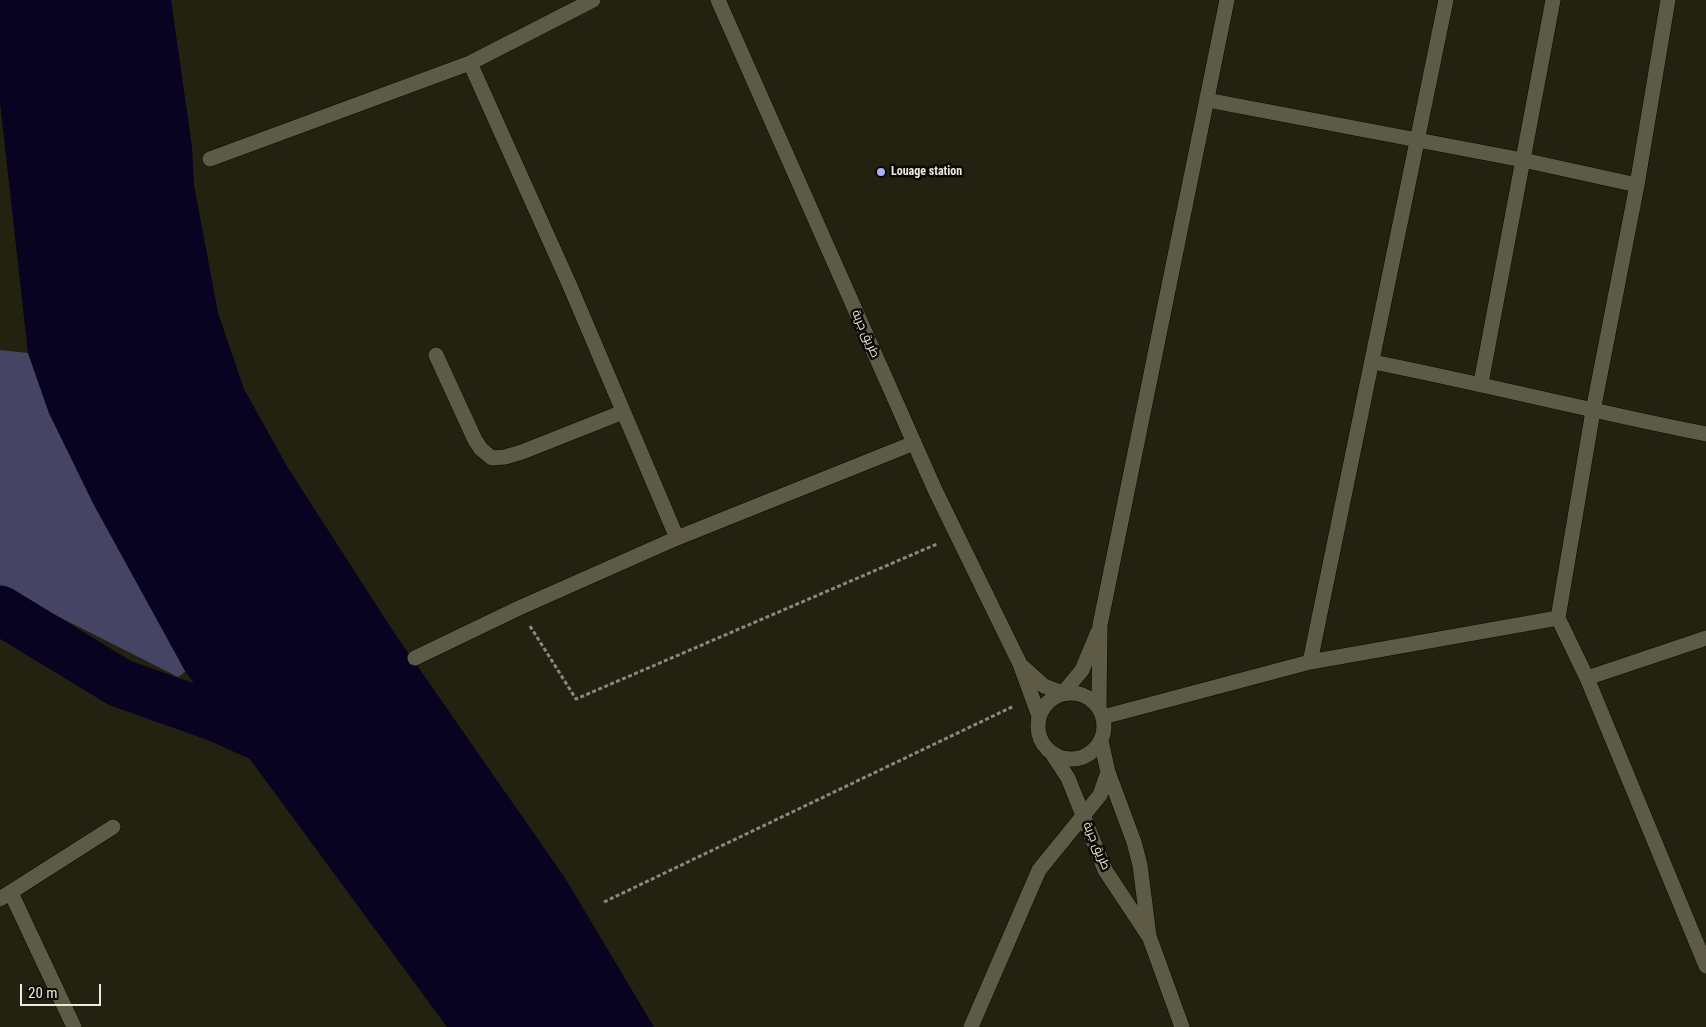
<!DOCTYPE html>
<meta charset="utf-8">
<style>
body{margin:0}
#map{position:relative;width:1706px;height:1027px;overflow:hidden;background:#23210f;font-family:"Roboto Condensed",sans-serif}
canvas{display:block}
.scale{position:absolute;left:20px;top:984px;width:81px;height:22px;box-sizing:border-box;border:2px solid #eceadf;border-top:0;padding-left:6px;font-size:15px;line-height:18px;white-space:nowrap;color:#eceadf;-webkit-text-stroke:4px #0b0a04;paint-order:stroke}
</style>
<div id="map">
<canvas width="1706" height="1027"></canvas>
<div class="scale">20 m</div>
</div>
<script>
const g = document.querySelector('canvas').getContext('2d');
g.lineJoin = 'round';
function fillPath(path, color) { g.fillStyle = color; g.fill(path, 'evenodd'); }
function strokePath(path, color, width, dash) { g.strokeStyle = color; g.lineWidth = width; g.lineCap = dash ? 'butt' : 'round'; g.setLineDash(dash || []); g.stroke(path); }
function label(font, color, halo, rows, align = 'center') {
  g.font = font + ' "Roboto Condensed",Cairo,sans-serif'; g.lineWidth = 5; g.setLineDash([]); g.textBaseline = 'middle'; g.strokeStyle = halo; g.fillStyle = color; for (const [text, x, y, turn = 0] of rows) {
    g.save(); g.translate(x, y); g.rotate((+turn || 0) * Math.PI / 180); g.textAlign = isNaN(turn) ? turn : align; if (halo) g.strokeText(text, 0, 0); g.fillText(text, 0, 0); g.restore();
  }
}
fillPath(new Path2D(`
 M0 350 28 353 49 413 94 505 186 671 178 677 0 587Z`), '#454465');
fillPath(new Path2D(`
 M0 0H171L192 147 194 185 218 313 244 389 288 468 395 634 565 878 654 1027H447L185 671 94 505 49 413 28 353 0 102Z`), '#080320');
strokePath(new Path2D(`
 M0 610 120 683 216 717 283 747`), '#080320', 49);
const street = new Path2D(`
 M1668 0 1637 185 1593 411 1558 618 1587 678 1706 966
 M470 63 570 286 677 538
 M1207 100 1523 160 1637 185
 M210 159 470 63 593 0
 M436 355 475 440 481 449 492 458 505 457 522 452 623 412
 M1373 362C1484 384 1595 412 1706 434
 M1481 383 1553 0
 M415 658 519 608 677 538 914 443
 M1310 662 1446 0
 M1587 678 1706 638
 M1103 717 1310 662 1558 618
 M11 893 74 1027
 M0 899 113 827`);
const secondary = new Path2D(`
 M718 0 935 490 1020 664 1039 716
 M1023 667 1044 686 1063 693 1082 670 1098 632
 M1038 726a33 33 0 1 1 66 0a33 33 0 1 1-66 0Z
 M1099 708 1100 625 1227 0
 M1101 741 1108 772 1134 842 1140 865 1149 936 1182 1027
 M1051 752 1068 778 1105 870 1148 935
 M971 1027 1039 870 1100 795 1108 772`);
strokePath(street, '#0d0a00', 16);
strokePath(secondary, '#0d0a00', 16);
strokePath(new Path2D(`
 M530 626 576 699 937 544
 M604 902 1014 706`), '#8b897a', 3, [4, 2.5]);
strokePath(street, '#5d5a46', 15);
strokePath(secondary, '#5d5a46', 15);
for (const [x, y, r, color] of [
 [881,172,5,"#afaefa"]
]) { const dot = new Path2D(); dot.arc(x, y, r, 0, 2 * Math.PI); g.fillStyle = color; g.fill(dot); strokePath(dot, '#0b0a04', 2); }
label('bold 12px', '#eceadf', '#0b0a04', [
 ["Louage station",891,172]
], 'left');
label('12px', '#eceadf', '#0b0a04', [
 ["طريق جربة",865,334,66],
 ["طريق جربة",1096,846,67]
]);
</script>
